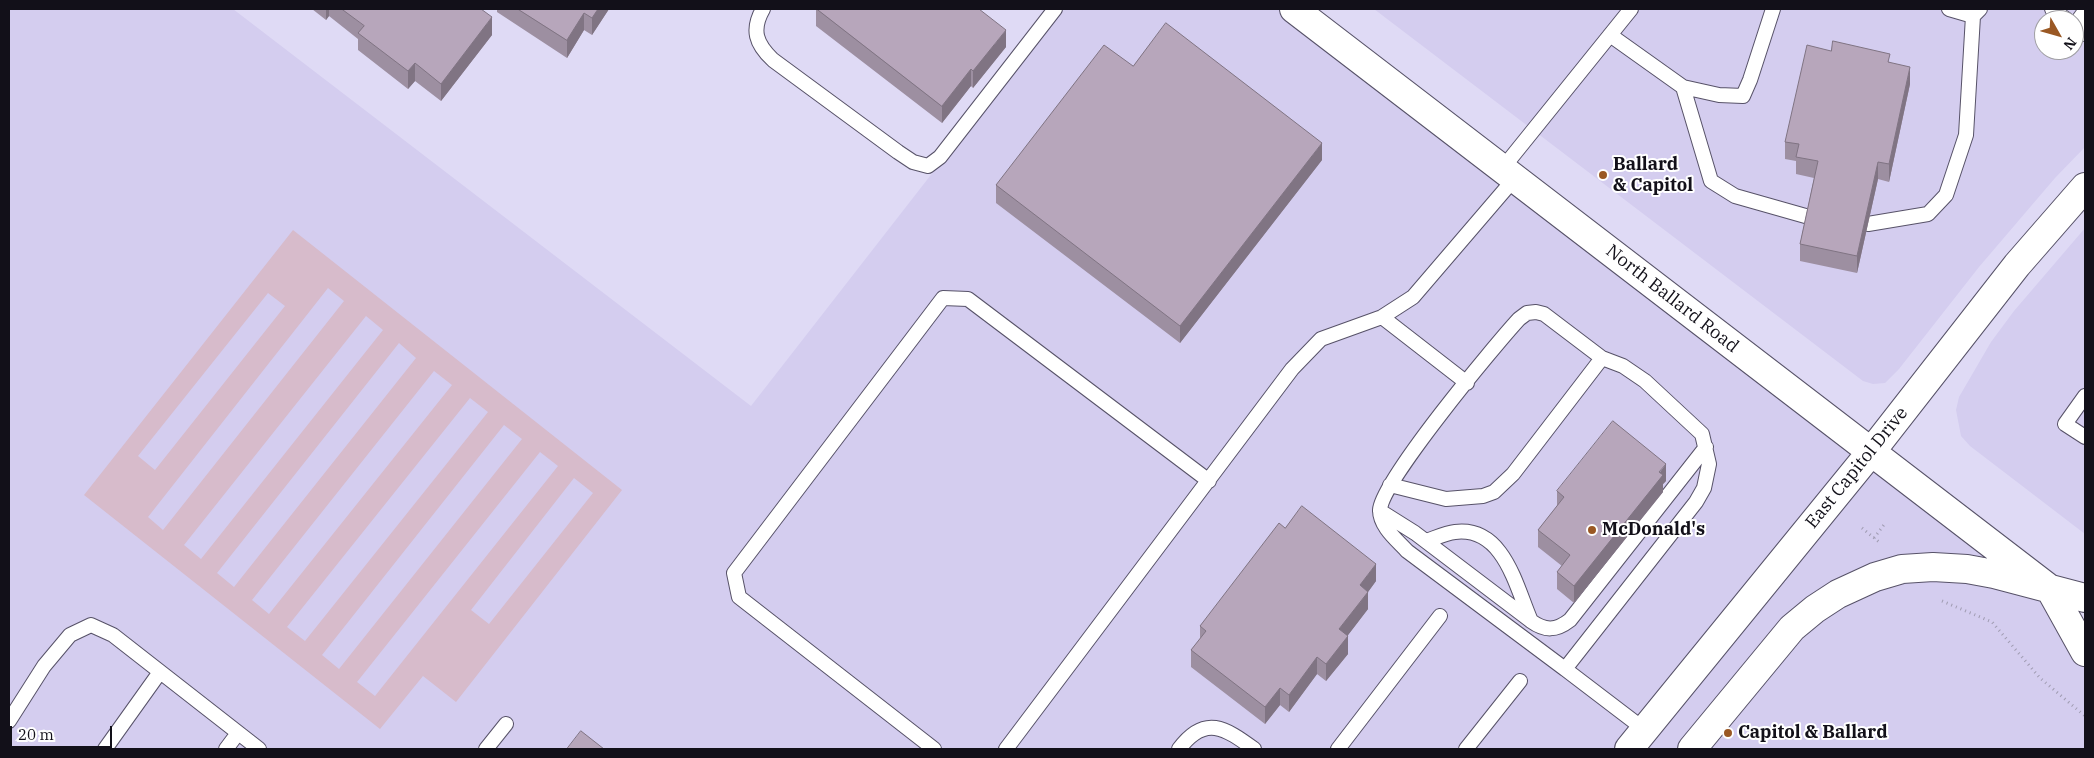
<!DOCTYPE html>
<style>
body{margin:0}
#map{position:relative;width:2094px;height:758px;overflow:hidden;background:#dfdaf5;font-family:"IBM Plex Serif",serif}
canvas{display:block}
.frame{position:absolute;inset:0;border:10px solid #121019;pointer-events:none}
.north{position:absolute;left:2034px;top:10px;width:50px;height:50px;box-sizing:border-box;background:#fff;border:1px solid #a09fa3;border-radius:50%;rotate:128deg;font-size:14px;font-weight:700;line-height:20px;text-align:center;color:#121019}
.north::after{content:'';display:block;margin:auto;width:18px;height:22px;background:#9a5824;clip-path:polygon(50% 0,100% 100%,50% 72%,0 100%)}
.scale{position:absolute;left:10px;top:726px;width:102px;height:22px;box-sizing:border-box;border:2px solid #121019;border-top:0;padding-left:6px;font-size:15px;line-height:18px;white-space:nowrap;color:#121019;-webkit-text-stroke:4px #fff;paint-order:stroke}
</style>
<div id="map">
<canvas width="2094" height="758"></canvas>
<div class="frame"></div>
<div class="north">N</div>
<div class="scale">20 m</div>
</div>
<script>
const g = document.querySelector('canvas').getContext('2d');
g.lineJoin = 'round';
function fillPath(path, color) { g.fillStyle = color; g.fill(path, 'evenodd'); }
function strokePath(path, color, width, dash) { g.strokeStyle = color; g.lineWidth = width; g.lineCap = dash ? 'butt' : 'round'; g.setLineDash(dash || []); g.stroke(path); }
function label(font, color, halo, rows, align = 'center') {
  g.font = font + ' "IBM Plex Serif",serif'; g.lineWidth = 4; g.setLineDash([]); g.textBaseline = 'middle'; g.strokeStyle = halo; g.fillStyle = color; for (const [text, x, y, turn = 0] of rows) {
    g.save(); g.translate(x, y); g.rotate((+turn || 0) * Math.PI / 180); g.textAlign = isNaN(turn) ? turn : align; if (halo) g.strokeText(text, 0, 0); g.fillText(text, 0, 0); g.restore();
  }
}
fillPath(new Path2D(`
 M9 9H233L751 406 1060 9H1294L2050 589 2085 652V749H9Z
 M1374 9H2085V147L2055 178 1979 267 1899 369 1885 383 1873 384 1863 381ZM2044 20H2074V50H2044Z
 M2085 228V534L1970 446 1961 436 1956 410 1959 397 1991 342 2014 311Z`), '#d4cdef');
fillPath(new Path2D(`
 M293 230 622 490 456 702 423 676 380 729 84 495ZM328 288 344 301 163 530 148 517ZM268 293 285 306 155 470 138 456ZM366 316 383 330 201 559 184 545ZM399 343 416 358 234 587 217 573ZM434 371 452 385 269 614 252 600ZM470 398 488 412 305 641 287 627ZM504 425 522 439 339 669 322 655ZM540 452 558 466 375 696 357 682ZM574 478 593 493 489 624 471 610Z`), '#d7bbcb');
const lane = new Path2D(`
 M763 9C751 30 756 44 773 60L898 152 913 162 928 166 940 157 1055 9
 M1949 9 1973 16 1980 9
 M2052 9 2067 20
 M2074 26 2085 11
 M2074 26 2085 34
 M1610 35 1683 87 1719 95 1743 96 1750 80 1773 9
 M1683 87 1711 181 1735 196 1809 217
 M1502 169 1631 9
 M1868 224 1928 214 1946 195 1966 135 1973 16
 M1536 312 1544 314 1602 358 1623 366 1645 381 1702 434 1709 464 1704 488 1696 502 1565 669 1407 551C1397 540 1380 527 1380 510 1381 482 1495 345 1519 319L1527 313Z
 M1382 317 1467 383
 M2085 396 2065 424 2085 437
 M1390 485 1446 499 1483 496 1494 492 1513 474 1602 358
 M1380 511 1415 533 1531 621C1545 631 1556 631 1570 620L1706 447
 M1426 541C1435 538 1446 533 1455 532 1504 526 1516 587 1531 621
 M1565 669 1645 730
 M9 721 44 666 70 635 91 625 113 635 259 749
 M105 749 160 672
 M226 749 238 733
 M486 749 506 724
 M934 749 739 597 734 573 943 298 968 299 1209 481
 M1006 749 1292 369 1321 339 1382 317 1413 297 1515 178
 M1179 749C1205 714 1225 728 1254 749
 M1338 749 1440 616
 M1466 749 1520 681`);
const secondary = new Path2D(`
 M1294 9 2050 589 2085 652
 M1629 749 1871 452 2017 265 2085 187
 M1692 749 1792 628 1815 609 1838 594 1875 577 1902 569 1933 567 1967 569 1994 574 2085 598`);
strokePath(lane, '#575268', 16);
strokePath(secondary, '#575268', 30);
strokePath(new Path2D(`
 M1862 528 1879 542
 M1874 538 1886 522
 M1942 601 1992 622 2040 678 2085 716`), '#a09cb2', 3, [1, 4]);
strokePath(lane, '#fff', 14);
strokePath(secondary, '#fff', 28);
fillPath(new Path2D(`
 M312 9H481L492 35 441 101 415 81 408 89 358 50V39L329 16 326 20Z
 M497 9H609L592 35 584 30 567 58 497 12Z
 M816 9 1006 47 973 88 971 86 942 123 816 26Z
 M1831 51 1890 62 1910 84 1889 182 1878 179 1857 273 1800 261V244L1814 178 1796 174V161L1785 159V142Z
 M1133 66 1322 160 1180 343 996 203V185Z
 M1666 481 1663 484V492L1574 603 1557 589V572L1562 566 1538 547V530L1557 506V491Z
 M1285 528 1376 581 1368 592V609L1347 636 1348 654 1326 681 1317 674 1289 712 1280 705 1265 724 1191 667V650L1200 639V626Z`), '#9d8fa1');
fillPath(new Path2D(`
 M326 9H329V16L326 20Z
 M598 9H609L592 35V18Z
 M584 13V30L567 58V40Z
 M492 17V35L441 101V84Z
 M1006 30V47L973 88V71Z
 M415 63V81L408 89V71Z
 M1910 67V84L1889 182V164Z
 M971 69V86L942 123V106Z
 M1322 143V160L1180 343V326Z
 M1878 162V179L1857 273V256Z
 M1666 464V481L1663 484V492L1574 603V586Z
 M1376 564V581L1360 603V585Z
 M1368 592V609L1339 647V629Z
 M1348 636V654L1326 681V664Z
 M1317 657V674L1289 712V695Z
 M1280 688V705L1265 724V707Z`), '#807483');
const building = new Path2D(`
 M342 9H481L492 17 441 84 415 63 408 71 358 33 364 26Z
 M518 9H598L592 18 584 13 567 40Z
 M817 9H979L1006 30 973 71 971 69 942 106Z
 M1166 23 1322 143 1180 326 996 185 1104 45 1133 66Z
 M1833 41 1890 54 1888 62 1910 67 1889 164 1878 162 1857 256 1800 244 1818 161 1796 157 1799 144 1785 142 1807 45 1831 51Z
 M1613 421 1666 464 1659 472 1663 475 1574 586 1557 572 1570 555 1538 530 1564 497 1557 491Z
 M1302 506 1376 564 1360 585 1368 592 1339 629 1348 636 1326 664 1317 657 1289 695 1280 688 1265 707 1191 650 1206 631 1200 626 1279 523 1285 528Z
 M581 731 604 749H567Z`);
fillPath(building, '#b7a6bb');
strokePath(building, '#807483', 1);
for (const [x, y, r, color] of [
 [1603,175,5,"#9a5824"],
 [1592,530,5,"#9a5824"],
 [1728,733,5,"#9a5824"]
]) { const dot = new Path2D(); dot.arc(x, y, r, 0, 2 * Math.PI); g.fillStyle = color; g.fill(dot); strokePath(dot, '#fff', 2); }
label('bold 18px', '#121019', '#fff', [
 ["Ballard",1613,165],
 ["& Capitol",1613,186],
 ["McDonald's",1602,530],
 ["Capitol & Ballard",1738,733]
], 'left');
label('18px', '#121019', '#fff', [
 ["North Ballard Road",1672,299,38],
 ["East Capitol Drive",1857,468,-51]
]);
</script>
